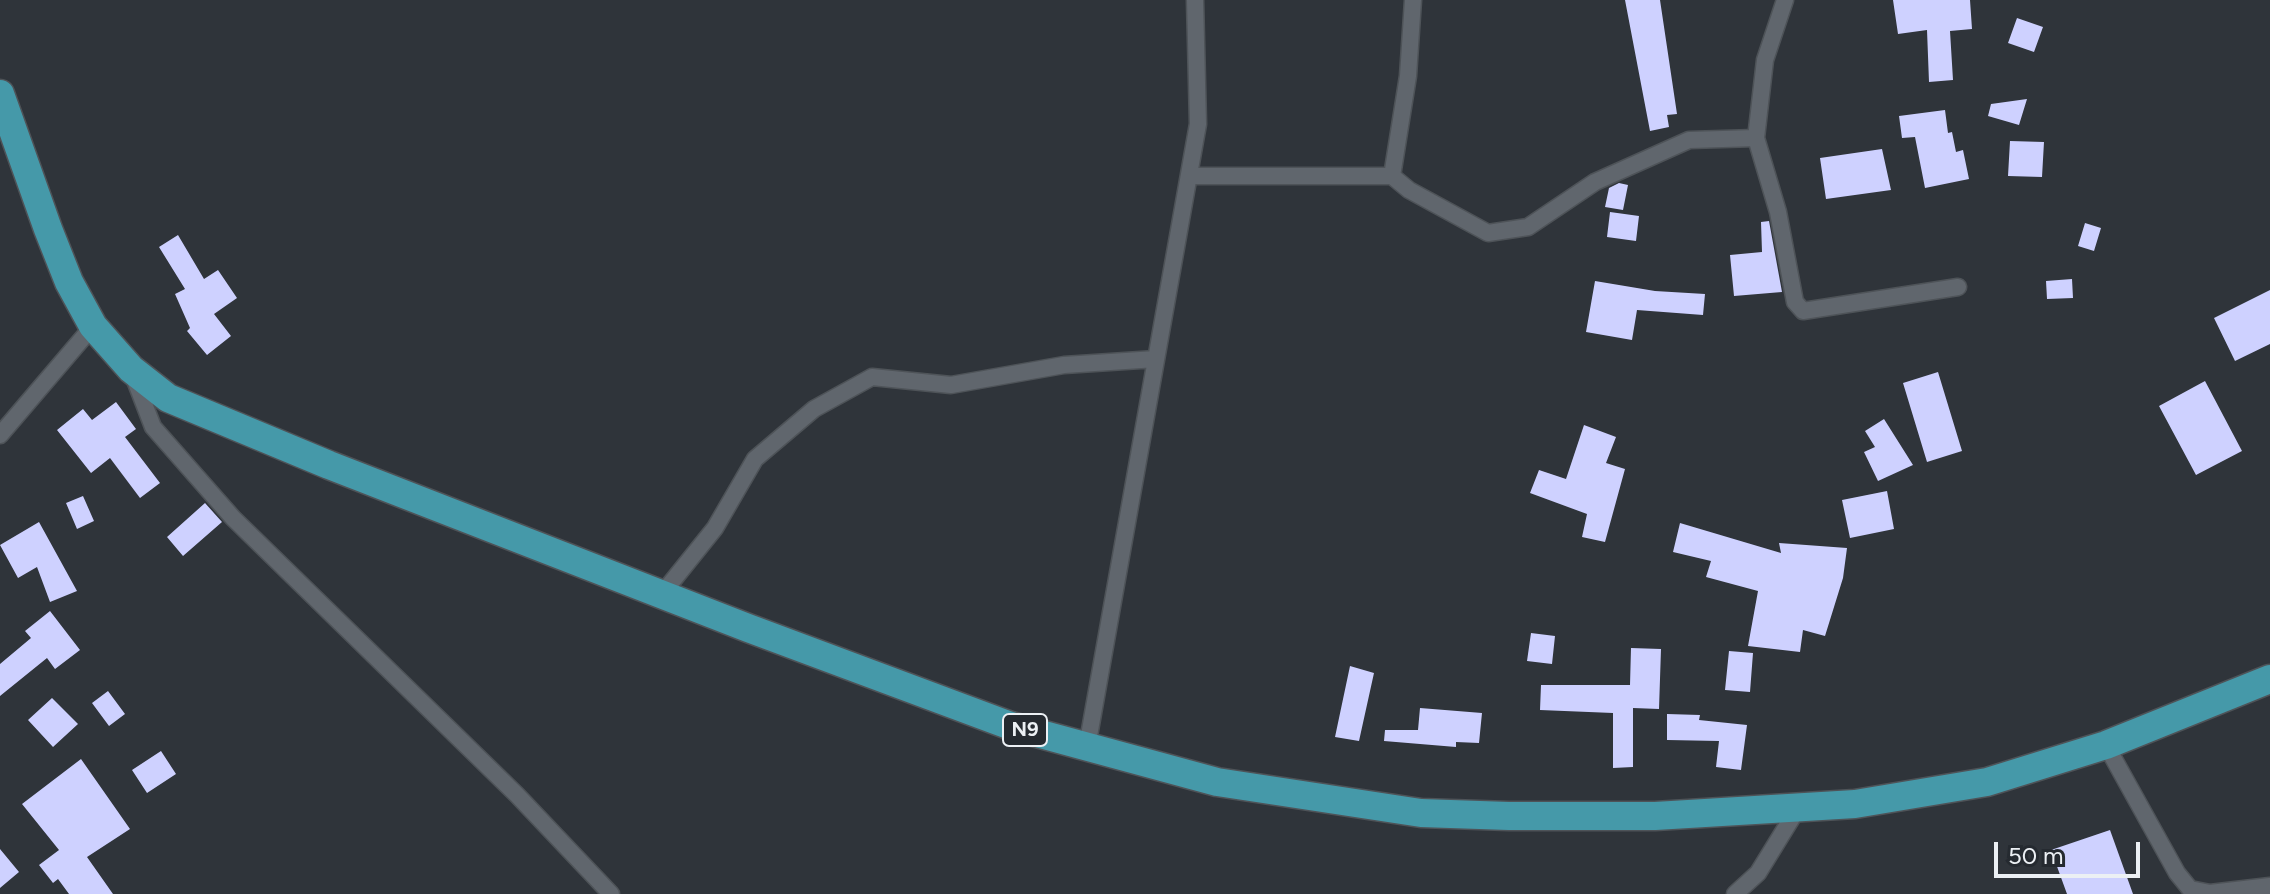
<!DOCTYPE html>
<style>
body{margin:0}
#map{position:relative;width:2270px;height:894px;overflow:hidden;background:#2f343a;font-family:Figtree,sans-serif}
canvas{display:block}
.scale{position:absolute;left:1994px;top:842px;width:146px;height:36px;box-sizing:border-box;border:4px solid #ecf0f4;border-top:0;padding-left:10px;font-size:24px;line-height:28px;white-space:nowrap;color:#ecf0f4;-webkit-text-stroke:6px #252a30;paint-order:stroke}
</style>
<div id="map">
<canvas width="2270" height="894"></canvas>
<div class="scale">50 m</div>
</div>
<script>
const g = document.querySelector('canvas').getContext('2d');
g.lineJoin = 'round';
function fillPath(path, color) { g.fillStyle = color; g.fill(path, 'evenodd'); }
function strokePath(path, color, width, dash) { g.strokeStyle = color; g.lineWidth = width; g.lineCap = dash ? 'butt' : 'round'; g.setLineDash(dash || []); g.stroke(path); }
function label(font, color, halo, rows, align = 'center') {
  g.font = font + ' Figtree,sans-serif'; g.lineWidth = 8; g.setLineDash([]); g.textBaseline = 'middle'; g.strokeStyle = halo; g.fillStyle = color; for (const [text, x, y, turn = 0] of rows) {
    g.save(); g.translate(x, y); g.rotate((+turn || 0) * Math.PI / 180); g.textAlign = isNaN(turn) ? turn : align; if (halo) g.strokeText(text, 0, 0); g.fillText(text, 0, 0); g.restore();
  }
}
fillPath(new Path2D(`
 M1625 0H1660L1677 114 1667 115 1669 127 1650 131Z
 M1893 0H1970L1972 29 1950 31 1953 80 1929 82 1927 30 1898 34Z
 M2017 18 2043 27 2034 52 2008 43Z
 M2027 99 2019 125 1988 116 1991 104Z
 M1945 110 1948 133 1952 132 1956 152 1963 150 1969 179 1925 188 1915 137 1902 138 1899 116Z
 M2010 141 2044 142 2042 177 2008 176Z
 M1882 149 1891 190 1826 199 1820 158Z
 M1619 183 1628 185 1623 210 1605 207 1609 188Z
 M1610 212 1639 216 1636 241 1607 237Z
 M1769 221 1782 292 1734 296 1730 255 1762 252 1761 222Z
 M2085 223 2101 228 2094 251 2078 246Z
 M178 235 204 279 218 270 237 298 214 314 231 336 207 355 187 331 190 328 175 294 185 289 159 247Z
 M2072 279 2073 298 2047 299 2046 281Z
 M1595 281 1655 291 1705 294 1703 315 1637 310 1632 340 1586 332Z
 M2270 290V344L2235 361 2214 318Z
 M1938 372 1962 451 1927 462 1903 383Z
 M2205 381 2242 451 2196 475 2159 406Z
 M116 402 136 429 125 437 160 483 140 498 110 458 91 473 57 430 83 409 92 420Z
 M1884 419 1913 465 1878 481 1864 452 1875 447 1865 431Z
 M1584 425 1616 437 1606 463 1625 469 1605 542 1582 537 1587 514 1530 493 1539 470 1566 479Z
 M1887 491 1894 529 1850 538 1842 500Z
 M83 496 94 521 77 529 66 503Z
 M205 503 222 522 183 556 167 537Z
 M39 522 77 591 50 602 37 567 18 578 0 545Z
 M1680 523 1781 553 1779 543 1847 548 1843 578 1825 636 1803 630 1800 652 1748 646 1758 591 1706 577 1711 561 1673 552Z
 M50 611 80 650 55 669 47 658 0 696V664L31 638 25 631Z
 M1531 633 1555 636 1552 664 1527 661Z
 M1631 648 1661 649 1659 709 1633 708V767L1613 768V713L1540 710 1541 685H1630Z
 M1729 651 1753 653 1750 692 1725 690Z
 M1350 666 1374 673 1359 741 1335 737Z
 M108 691 125 714 109 726 92 703Z
 M52 698 78 724 53 747 28 720Z
 M1420 708 1482 713 1479 743 1456 742V747L1384 741 1385 730H1418Z
 M1667 714 1700 715 1699 720 1747 725 1741 770 1716 767 1719 741 1667 740Z
 M161 751 176 774 147 793 132 770Z
 M81 759 130 829 87 857 113 894H69L58 879 53 883 39 865 59 850 22 804Z
 M2110 830 2133 894H2067L2051 850Z
 M0 849 19 872 0 888Z`), '#ced1ff');
const street = new Path2D(`
 M1785 0 1765 60 1756 138 1778 212 1795 302 1803 311 1958 287
 M1189 176H1392L1409 190 1488 233 1528 227 1595 182 1689 140 1756 138
 M1392 176 1408 76 1413 0
 M133 375 153 427 233 518 517 795 611 894
 M0 435 93 326
 M662 594 715 528 755 459 814 409 872 377 951 385 1064 365 1156 359
 M2106 745 2177 873 2190 889 2210 893 2270 886
 M1087 747 1198 124 1195 0
 M1735 894 1758 873 1798 808`);
const highway = new Path2D(`
 M0 94 48 229 69 282 93 326 131 369 168 398 329 465 748 628 1011 726 1217 782 1421 813 1509 816H1655L1855 804 1987 782 2106 745 2270 679`);
strokePath(street, '#4e5358', 19);
strokePath(highway, '#4e5358', 31);
strokePath(street, '#60666d', 16);
strokePath(highway, '#4599a9', 28);
for (const [x, y, w] of [
 [1025,730,44]
]) { const box = new Path2D(); box.roundRect(x - w / 2, y - 16, w, 32, 6); g.fillStyle = '#252a30'; g.fill(box); strokePath(box, '#ecf0f4', 2); }
label('bold 20px', '#ecf0f4', null, [
 ["N9",1025,730]
]);
</script>
